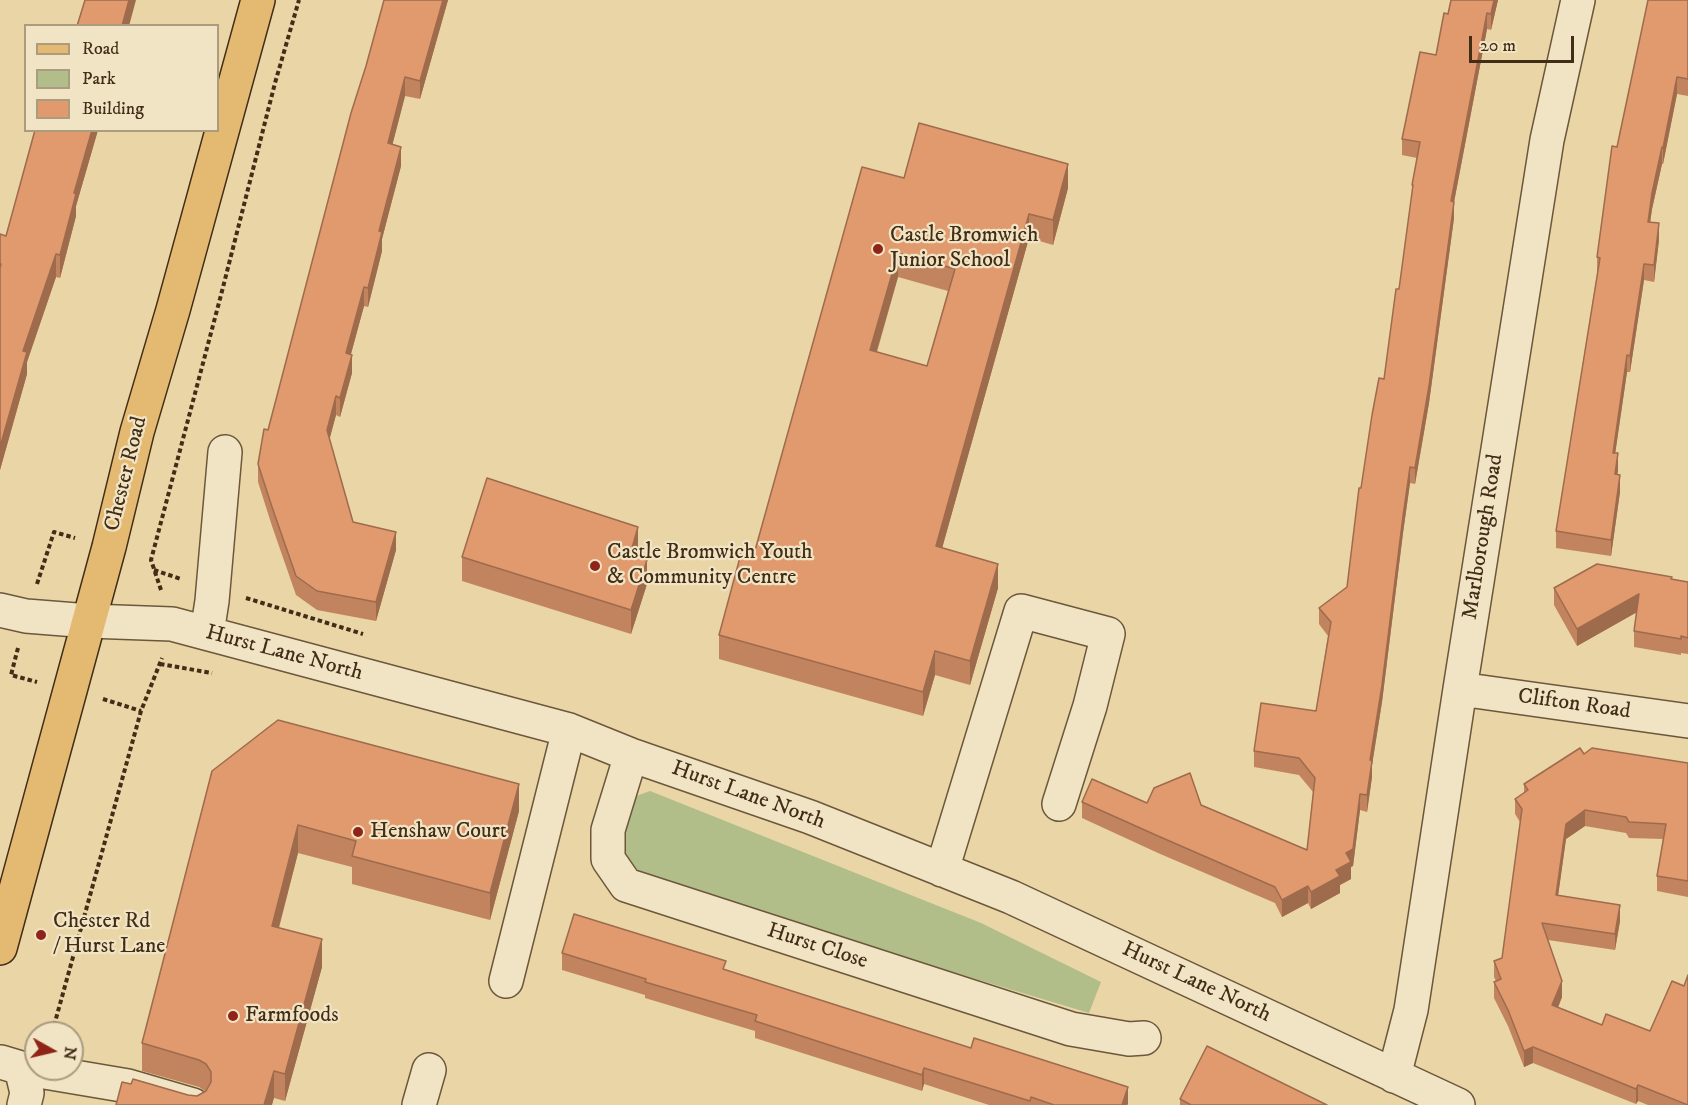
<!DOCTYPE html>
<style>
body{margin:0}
#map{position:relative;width:1688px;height:1105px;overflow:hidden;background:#e9d5a6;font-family:"IM FELL DW Pica",serif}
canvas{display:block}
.legend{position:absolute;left:24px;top:24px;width:195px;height:108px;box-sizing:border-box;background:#f1e4c5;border:2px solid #ab9b7f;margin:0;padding:8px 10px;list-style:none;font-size:18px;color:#422d17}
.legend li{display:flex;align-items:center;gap:12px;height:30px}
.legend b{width:30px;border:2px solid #ab9b7f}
.north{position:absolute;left:24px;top:1021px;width:60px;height:60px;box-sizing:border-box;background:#f1e4c5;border:2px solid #ab9b7f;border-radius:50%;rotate:98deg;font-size:16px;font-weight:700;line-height:24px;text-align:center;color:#422d17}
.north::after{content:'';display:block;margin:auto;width:21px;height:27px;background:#8f2418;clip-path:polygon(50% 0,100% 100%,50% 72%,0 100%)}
.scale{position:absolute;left:1469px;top:36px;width:105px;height:27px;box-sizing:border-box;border:3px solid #422d17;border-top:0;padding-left:8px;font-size:18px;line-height:21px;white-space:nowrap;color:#422d17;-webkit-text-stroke:4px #f1e4c5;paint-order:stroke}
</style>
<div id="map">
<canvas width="1688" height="1105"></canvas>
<ul class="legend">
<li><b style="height:8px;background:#e4ba73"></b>Road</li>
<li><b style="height:16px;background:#b1be8a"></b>Park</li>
<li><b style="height:16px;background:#e1996e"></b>Building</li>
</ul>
<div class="north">N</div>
<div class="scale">20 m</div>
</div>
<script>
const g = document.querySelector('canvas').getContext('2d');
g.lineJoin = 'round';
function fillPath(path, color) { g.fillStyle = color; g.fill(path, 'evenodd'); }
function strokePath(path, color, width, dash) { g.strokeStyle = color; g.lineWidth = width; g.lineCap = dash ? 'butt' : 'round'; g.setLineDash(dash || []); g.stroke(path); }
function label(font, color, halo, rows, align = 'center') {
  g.font = font + ' "IM FELL DW Pica",serif'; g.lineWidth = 4.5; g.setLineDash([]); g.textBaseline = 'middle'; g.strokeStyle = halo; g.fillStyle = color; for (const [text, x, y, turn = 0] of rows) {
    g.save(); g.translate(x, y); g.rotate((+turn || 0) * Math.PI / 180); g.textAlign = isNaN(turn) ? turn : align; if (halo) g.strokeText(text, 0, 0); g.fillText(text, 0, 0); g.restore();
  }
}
fillPath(new Path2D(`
 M650 791 981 923 1101 982 1089 1013 823 933 642 873 622 857 621 824 628 799Z`), '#b1be8a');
const minor = new Path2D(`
 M0 610 26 616 89 621 172 624 569 730 631 755 810 817 1011 897 1458 1105
 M207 633 212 601 225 452
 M1460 689 1688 721
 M631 755 608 830V859L626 885 1071 1029 1129 1039 1144 1038
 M942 870 1021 611 1108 634 1090 706 1059 804
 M506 981 569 730
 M1 1062 21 1068 27 1093 24 1105
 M21 1068 128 1086 193 1105
 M1394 1076 1411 1010 1460 689 1547 140 1578 0
 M419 1105 429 1070`);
const major = new Path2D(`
 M0 948 109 547 137 432 173 310 258 0`);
strokePath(minor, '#6c573b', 36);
strokePath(major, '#422d17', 36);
strokePath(new Path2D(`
 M154 570 181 579
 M37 584 54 532 75 538
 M161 590 151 560 221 295 275 83 299 0
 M246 598 363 634
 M18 648 11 675 37 682
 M160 664 212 673
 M103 699 141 711
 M52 1033 141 711 162 658`), '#422d17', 4, [4.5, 3]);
strokePath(minor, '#f1e4c5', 33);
strokePath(major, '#e4ba73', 33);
fillPath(new Path2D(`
 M384 0H448L420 99 405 96 392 145 401 166 382 239V251L368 307 364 306 351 354 352 373 340 417 336 415 329 439 353 522 396 550 376 621 317 610 296 595 272 526 258 482V464L268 430Z
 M1451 0H1498L1491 30 1487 29 1454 202V218L1429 403 1415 484 1410 483 1403 533 1382 702 1372 765V777L1367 812 1360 810 1353 866 1351 867V879L1340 885V893L1311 909 1308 903 1282 917 1275 903 1158 853 1082 818V802L1201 805 1307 850 1313 792 1299 775 1254 767V751L1316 711 1328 636 1319 624V608L1347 587 1361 488 1384 379 1399 289 1412 198V185L1417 158 1402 155V139L1436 55 1448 14Z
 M1688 0V96L1677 94 1663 164H1662L1652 209 1650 222 1659 240 1654 282 1644 280 1630 372H1627L1615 453 1618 470 1617 475 1620 492 1611 556 1556 548V531L1597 274V257L1617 147Z
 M35 130H98L76 206V216L60 278 56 277 27 362V374L0 470V234L6 236Z
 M904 178 1068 188 1053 245 1029 238 942 548 998 588 970 685 935 675 923 716 719 659V635L754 554ZM898 277 948 291 927 366 877 352Z
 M638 551 637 557 647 584 631 634 462 581V557Z
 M1672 579 1688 582V654L1681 653V655L1634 647V631L1637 612 1577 646 1554 605V588Z
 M1584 754 1688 763V897L1657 891V876L1663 839 1629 838 1626 833 1585 826 1566 839 1558 895 1620 921 1615 950 1548 940 1562 997 1558 1008 1688 1105H1648L1638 1101 1636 1104 1533 1063 1524 1067 1508 1026 1494 998V982L1496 981 1494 977V961L1502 958 1520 822 1515 814V799L1524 793V784Z
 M212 771 519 811 490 920 352 884V867L298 853 279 928 322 967 285 1101 274 1098 116 1105 131 1084 188 1095 197 1096 205 1091 199 1087 142 1071V1043Z
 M562 953 726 970 1128 1104 1127 1105H989L924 1084 922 1091 755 1038V1031L645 998V995L562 970Z
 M1180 1099 1327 1105H1180Z`), '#c2845f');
fillPath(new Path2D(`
 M129 0H136L129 26H122Z
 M443 0H448L420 99V81Z
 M1494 0H1498L1491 30V14Z
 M1487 13V29L1451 218V201Z
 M405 77V96L388 162V143Z
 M1677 77V94L1663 164V148Z
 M92 130H98L76 206V216L60 278V255L74 193Z
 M401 147V166L382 239V251L368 307V288L379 231Z
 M1662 147V164L1652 209 1648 238V222L1652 193Z
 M1068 164V188L1053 245V220Z
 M1454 202V218L1429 403 1415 484V468Z
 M1029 214V238L936 570V546Z
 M1659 223V240L1654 282V265Z
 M898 253V277L870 374V350Z
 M56 254V277L27 362V374L0 470V447L23 351Z
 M1644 264V280L1630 372V356Z
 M364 287V306L346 372V353Z
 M352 355V373L340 417V398Z
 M1627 355V372L1613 469V453Z
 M336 396V415L327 449V430Z
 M1618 453V470L1615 491V474Z
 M1410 467V483L1403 533 1382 702 1372 765V777L1367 812V795L1370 760 1403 516Z
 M1620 475V492L1611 556V540Z
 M638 527V551L630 579V555Z
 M396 532V550L376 621V602Z
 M647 560V584L631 634V610Z
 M998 564V588L970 685V661Z
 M1639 594V611L1577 646V629Z
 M935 651V675L923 716V692Z
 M519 784V811L490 920V893Z
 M1360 794V810L1353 866 1351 867V879L1340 885V893L1311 909V892L1336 870 1346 853Z
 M1585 810V826L1566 839 1556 911V895L1566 824Z
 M298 825V853L272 953V926Z
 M1308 886V903L1282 917V900Z
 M1620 905V921L1615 950V934Z
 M322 939V967L285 1101V1074Z
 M1562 981V997L1552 1021V1005Z
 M1533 1047V1063L1524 1067V1051Z
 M924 1068V1084L922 1091V1075Z
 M274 1071V1098L272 1105H264Z
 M1638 1085V1101L1636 1104V1089Z
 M1128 1087V1104L1127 1105H1122Z`), '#9e6b4d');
const building = new Path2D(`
 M85 0H129L122 26H77Z
 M384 0H443L420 81 405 77 388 143 401 147 379 231 382 232 368 288 364 287 346 353 352 355 340 398 336 396 327 430 353 522 396 532 376 602 317 591 296 576 272 507 258 464 264 429 268 430 351 113 366 66Z
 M1451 0H1494L1491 14 1487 13 1451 201 1454 202 1429 386 1415 468 1410 467 1403 516 1382 685 1370 760 1372 761 1367 795 1360 794 1353 849 1346 853 1351 862 1336 870 1340 876 1311 892 1308 886 1282 900 1275 887 1158 836 1082 802 1092 779 1147 803 1154 788 1190 773 1201 805 1307 850 1315 778 1299 758 1254 751 1261 703 1316 711 1331 622 1319 608 1347 587 1359 488H1361L1372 415 1379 378 1384 379 1396 289H1399L1413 185H1412L1420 142 1402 139 1420 52 1436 55 1444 13 1448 14Z
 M1648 0H1688V79L1677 77 1663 148 1662 147 1652 193 1648 222 1659 223 1654 265 1644 264 1630 356 1627 355 1613 453H1618L1615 474 1620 475 1611 540 1556 531 1600 258 1597 257 1612 146 1617 147Z
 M919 123 1068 164 1053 220 1029 214 936 546 998 564 970 661 935 651 923 692 719 635 742 550 754 554 862 167 904 178ZM898 253 955 269 927 366 870 350Z
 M35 130H92L74 193 76 194 60 255 56 254 23 351 27 352 0 447V268L1 264H0V234L6 236Z
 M487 478 638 527 630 555 647 560 631 610 462 557Z
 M1597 564 1672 577 1671 579 1688 582V638L1681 636V639L1634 631 1639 594 1577 629 1554 588Z
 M278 720 519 784 490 893 352 856 356 841 298 825 272 926 322 939 285 1074 274 1071 264 1105H116L122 1082 131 1084 133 1079 188 1095 197 1096 206 1091 211 1082V1072L206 1064 199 1060 142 1043 212 771Z
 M1580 748 1584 754 1592 748 1688 763V881L1657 876 1666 824 1629 822 1626 817 1585 810 1566 824 1556 895 1620 905 1615 934 1542 923 1562 981 1552 1005 1602 1025 1606 1014 1650 1031 1672 981 1684 986 1688 975V1105L1638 1085 1636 1089 1533 1047 1524 1051 1508 1010 1494 982 1501 979 1494 961 1502 958 1522 809 1515 799 1528 790 1524 784Z
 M574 914 726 961 723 969 971 1048 974 1038 1128 1087 1122 1105H1054L1031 1097 1030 1101 924 1068 922 1075 755 1021 757 1015 645 982 646 979 562 953Z
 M1207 1046 1327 1105H1191L1180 1099Z`);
fillPath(building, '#e1996e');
strokePath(building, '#9e6b4d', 1.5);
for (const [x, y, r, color] of [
 [878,249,6,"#8f2418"],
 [595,566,6,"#8f2418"],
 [358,832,6,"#8f2418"],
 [41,935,6,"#8f2418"],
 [233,1016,6,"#8f2418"]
]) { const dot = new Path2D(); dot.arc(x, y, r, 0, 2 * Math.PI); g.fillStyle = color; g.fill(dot); strokePath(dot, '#f1e4c5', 2); }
label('22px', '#422d17', '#f1e4c5', [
 ["Castle Bromwich",890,236],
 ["Junior School",890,261],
 ["Castle Bromwich Youth",607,553],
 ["& Community Centre",607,578],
 ["Henshaw Court",370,832],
 ["Chester Rd",53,922],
 ["/ Hurst Lane",53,947],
 ["Farmfoods",245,1016]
], 'left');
label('22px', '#422d17', '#f1e4c5', [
 ["Chester Road",127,474,-76],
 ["Marlborough Road",1484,537,-81],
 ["Hurst Lane North",284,654,15],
 ["Clifton Road",1574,705,8],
 ["Hurst Lane North",748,796,20],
 ["Hurst Close",817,947,18],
 ["Hurst Lane North",1196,983,25]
]);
</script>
